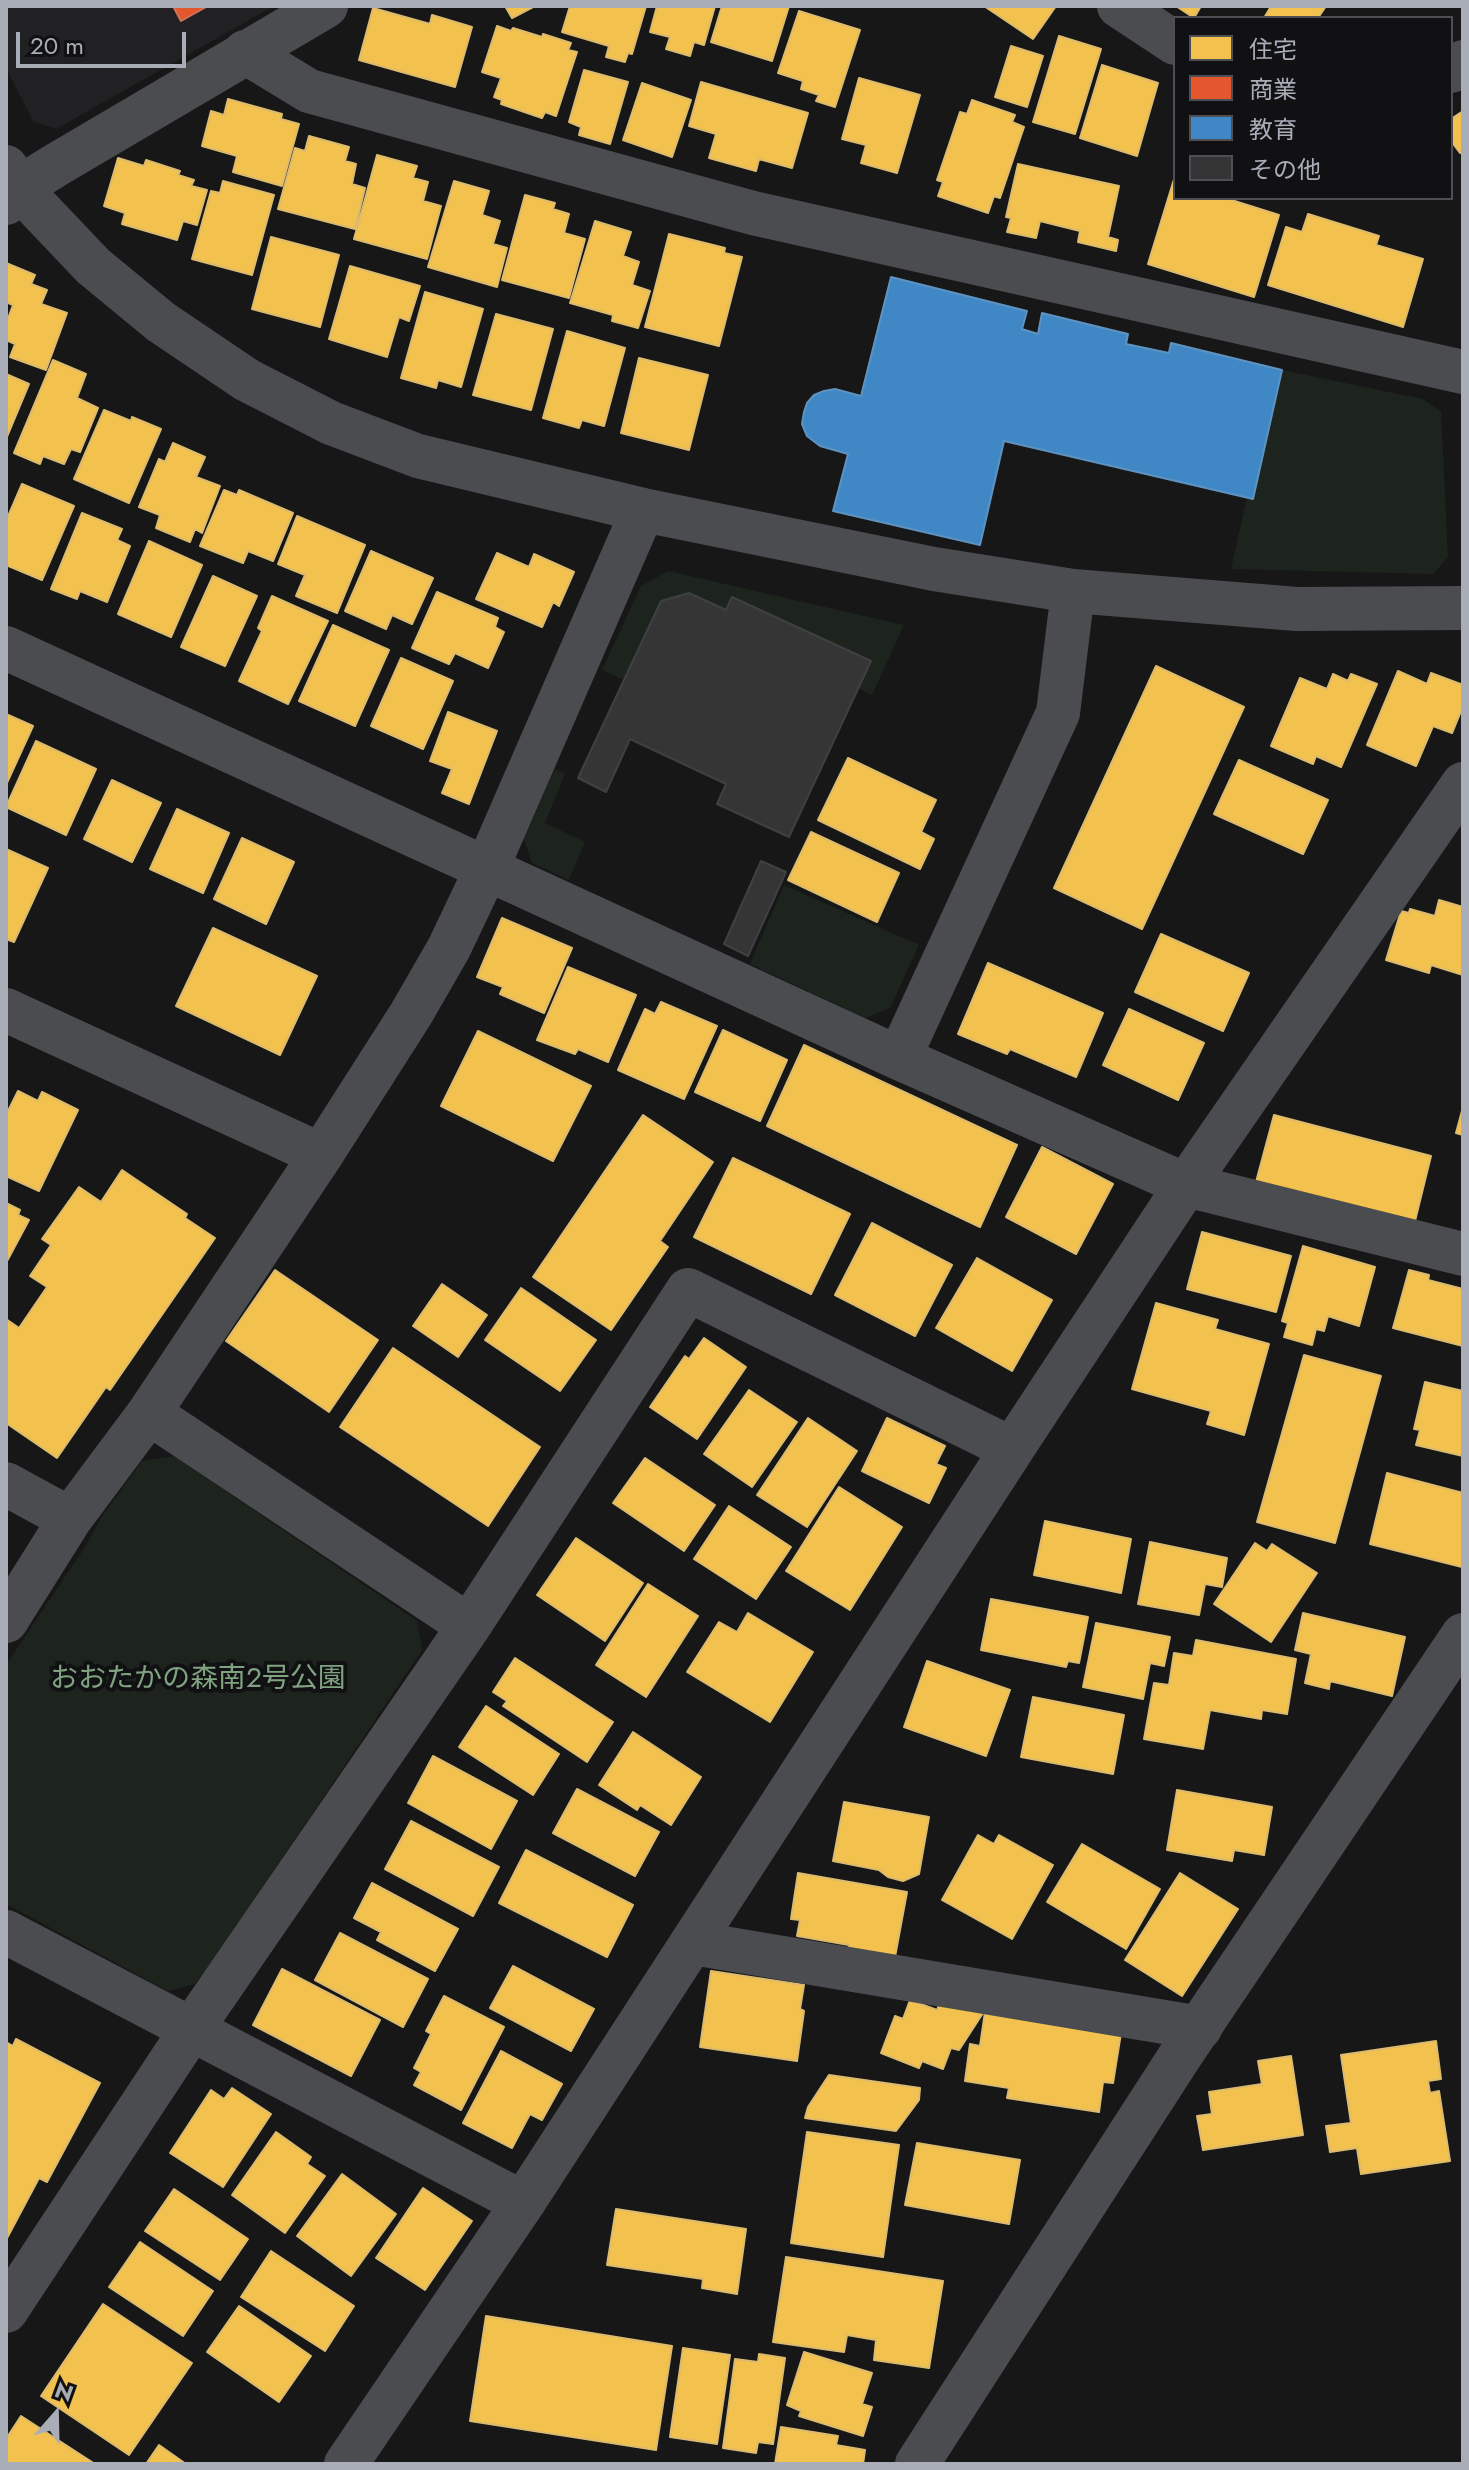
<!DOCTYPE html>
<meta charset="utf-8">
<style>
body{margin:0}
#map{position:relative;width:1469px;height:2470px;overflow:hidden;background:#171717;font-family:Jost,"Noto Sans JP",sans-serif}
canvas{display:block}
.frame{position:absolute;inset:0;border:8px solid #a8adb8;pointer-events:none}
.legend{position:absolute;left:1173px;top:16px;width:280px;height:184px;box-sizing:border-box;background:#111113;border:2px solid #4d4f55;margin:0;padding:10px 14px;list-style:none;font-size:24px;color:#a8adb8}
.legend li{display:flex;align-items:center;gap:16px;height:40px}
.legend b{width:40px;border:2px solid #4d4f55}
.north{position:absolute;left:16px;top:2374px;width:80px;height:80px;-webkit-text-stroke:6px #111113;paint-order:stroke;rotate:20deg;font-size:22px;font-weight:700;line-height:32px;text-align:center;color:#a8adb8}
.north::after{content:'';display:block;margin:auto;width:28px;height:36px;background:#a8adb8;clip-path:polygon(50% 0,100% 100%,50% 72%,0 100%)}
.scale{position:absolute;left:16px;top:32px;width:170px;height:36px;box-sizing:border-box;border:4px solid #a8adb8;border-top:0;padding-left:10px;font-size:24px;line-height:28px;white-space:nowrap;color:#a8adb8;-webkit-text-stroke:6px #111113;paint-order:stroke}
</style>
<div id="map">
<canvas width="1469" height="2470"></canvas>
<div class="frame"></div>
<ul class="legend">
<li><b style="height:22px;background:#f2c14e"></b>住宅</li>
<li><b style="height:22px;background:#e4572e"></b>商業</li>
<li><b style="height:22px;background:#3f88c5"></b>教育</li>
<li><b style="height:22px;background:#353536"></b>その他</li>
</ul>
<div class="north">N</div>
<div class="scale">20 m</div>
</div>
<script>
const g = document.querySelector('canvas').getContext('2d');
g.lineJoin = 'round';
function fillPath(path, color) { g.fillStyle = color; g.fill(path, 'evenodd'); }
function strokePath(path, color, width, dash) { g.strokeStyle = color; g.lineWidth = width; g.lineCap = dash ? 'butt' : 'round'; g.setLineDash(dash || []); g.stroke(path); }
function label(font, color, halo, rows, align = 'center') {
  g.font = font + ' Jost,"Noto Sans JP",sans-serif'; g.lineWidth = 8; g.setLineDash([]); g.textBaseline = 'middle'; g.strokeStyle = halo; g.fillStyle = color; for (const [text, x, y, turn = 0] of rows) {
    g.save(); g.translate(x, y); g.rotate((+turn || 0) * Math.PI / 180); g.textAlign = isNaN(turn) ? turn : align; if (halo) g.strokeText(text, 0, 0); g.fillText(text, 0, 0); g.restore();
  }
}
fillPath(new Path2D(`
 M6 6H274L56 129 33 121 6 68Z`), '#212123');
fillPath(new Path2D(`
 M1282 370 1423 399 1441 412 1448 557 1433 574 1231 569 1247 498H1253Z
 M668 571 904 625 872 695 858 688 732 598 726 610 689 593 661 601 624 680 602 670 641 586Z
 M555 769 565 774 545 823 585 842 569 880 532 863 524 839Z
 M784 885 919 945 890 1008 865 1018 750 964Z
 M174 1456 417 1621 422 1650 216 1957 195 1984 168 1991 6 1904V1665L85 1547 101 1518 142 1461Z`), '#1d241e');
const homes = new Path2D(`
 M505 6H535L512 18Z
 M570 6H646L632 54 628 53 625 62 606 57 609 46 562 32Z
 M657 6H715L704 45 694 42 690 56 666 49 670 37 650 32Z
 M722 6H789L772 61 711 42Z
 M984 6H1056L1033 39Z
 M1176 6H1201L1194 18Z
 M1268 6H1326L1318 18H1264L1270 8Z
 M373 8 430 24 432 15 472 27 455 87 359 60Z
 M799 11 860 30 835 107 816 101 819 95 801 89 803 81 778 73Z
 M497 26 511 31 513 28 542 37 543 34 571 43 568 50 577 52 556 116 545 112 542 118 501 104 502 100 494 97 501 78 482 72Z
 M1059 36 1101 49 1075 134 1033 122Z
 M1011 46 1043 56 1027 107 995 97Z
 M1102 65 1158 83 1137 156 1080 138Z
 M584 70 628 82 610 144 579 135 581 127 569 122Z
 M859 78 920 95 897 173 861 163 866 145 842 139Z
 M701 82 808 113 792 168 759 159 756 171 709 158 716 134 689 126Z
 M642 83 691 100 672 157 623 140Z
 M228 99 282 114 281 119 299 124 282 186 233 172 237 156 202 146 211 111 224 115Z
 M972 100 1015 115 1012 122 1024 127 1000 198 994 196 988 213 938 196 943 182 937 180 960 112 967 114Z
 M1463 111V152L1460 153 1451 141V119Z
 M309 136 349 147 345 161 356 164 352 184 365 188 355 229 278 209 295 148 305 151Z
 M377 155 417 166 413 178 428 182 423 201 441 206 427 259 354 239Z
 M118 158 144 166 146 160 180 171 178 175 194 180 191 186 207 190 197 225 183 221 177 240 122 224 125 213 104 206Z
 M1018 164 1119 186 1108 237 1118 240 1116 251 1078 242 1080 231 1040 221 1036 238 1007 232 1011 218 1006 217Z
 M1175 176V198H1225L1279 215 1254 297 1148 264Z
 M223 181 274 195 252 275 192 259 211 191 220 193Z
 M454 181 489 191 482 215 500 221 493 244 507 248 497 287 428 267Z
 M525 195 555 203 553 209 569 214 564 233 585 239 569 298 502 280Z
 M1308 214 1379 236 1376 245 1423 259 1403 327 1268 285 1286 227 1302 232Z
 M595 221 631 232 623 256 639 262 632 285 650 291 638 328 612 321 613 315 570 303Z
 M669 234 725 248 724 253 742 257 719 346 645 327Z
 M271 237 339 255 320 327 252 309Z
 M6 263 35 275 31 284 47 290 41 304 67 313 46 370 10 357 15 344 6 340V324L13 305 6 302Z
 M350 266 420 286 409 321 399 317 387 357 329 339Z
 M425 292 483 309 461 387 438 380 436 388 401 378Z
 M496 314 553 329 531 410 473 395Z
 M567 331 625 348 604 426 582 420 579 428 543 418Z
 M639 358 708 375 689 450 621 433Z
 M53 360 86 374 77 398 98 408 80 452 71 449 64 464 43 456 40 464 14 453Z
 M6 374 29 384 6 439Z
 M104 410 131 421 132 417 161 429 129 503 74 479Z
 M173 443 205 457 196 477 220 486 202 533 195 529 190 542 156 528 160 515 139 507 159 459 165 462Z
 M22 484 74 506 42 580 6 565V521Z
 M224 490 237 495 239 490 293 513 273 561 248 551 243 563 200 546Z
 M82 513 122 529 117 540 130 546 107 602 80 591 77 599 51 589Z
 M297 516 365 545 337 613 296 596 305 575 278 564Z
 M149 541 202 565 171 637 118 614Z
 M371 551 433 578 412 624 392 615 386 629 345 611Z
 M497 553 529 567 534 554 574 572 559 606 553 602 542 627 476 599Z
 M213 576 257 596 225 666 181 647Z
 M437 592 498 618 495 627 504 632 488 668 455 653 449 664 412 648Z
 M272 596 328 621 288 704 239 681 262 631 258 628Z
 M333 625 389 650 355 726 299 701Z
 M401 658 453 681 423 749 371 726Z
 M1156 666 1244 707 1142 929 1054 888Z
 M1398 671 1427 684 1431 673 1463 685V706L1452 733 1433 726 1416 766 1367 745Z
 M1333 674 1348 681 1351 674 1377 684 1341 767 1316 756 1313 764 1271 746 1300 678 1327 689Z
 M448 712 497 731 469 804 442 793 452 769 430 761Z
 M6 714 33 726 6 785Z
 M36 741 96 769 66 835 6 807Z
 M848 758 936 800 921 832 934 839 920 869 818 820Z
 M1239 760 1328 800 1303 854 1214 814Z
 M112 780 161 803 132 862 84 839Z
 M177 809 229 833 203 893 150 869Z
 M811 832 899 873 877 922 788 880Z
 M242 838 294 862 266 924 214 899Z
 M6 849 48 868 14 942 6 939Z
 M1439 900 1463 907V975L1431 965 1429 973 1386 960 1401 911 1409 913 1410 909 1435 916Z
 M502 918 572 948 544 1013 500 994 503 987 477 977Z
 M213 928 317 976 280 1055 176 1006Z
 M1161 934 1249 973 1223 1031 1135 992Z
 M988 963 1103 1013 1076 1077 1010 1049 1007 1054 958 1034Z
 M568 967 636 995 608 1062 578 1049 575 1054 537 1040Z
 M661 1002 717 1026 684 1099 618 1070 645 1009 655 1014Z
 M1129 1009 1204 1043 1178 1100 1103 1065Z
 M723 1030 787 1060 760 1121 695 1092Z
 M478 1031 591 1086 553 1161 441 1106Z
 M804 1045 1017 1145 980 1227 767 1126Z
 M18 1091 38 1101 42 1092 78 1110 39 1191 6 1176V1115Z
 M1463 1107V1135L1456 1133Z
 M643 1115 713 1162 660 1241 668 1247 611 1330 533 1277Z
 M1274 1115 1431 1156 1414 1225 1256 1182Z
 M1042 1147 1113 1184 1076 1254 1006 1217Z
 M733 1158 850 1214 811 1294 694 1237Z
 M122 1170 187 1214 185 1218 215 1238 110 1390 106 1387 57 1458 6 1423V1319L19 1328 47 1287 30 1276 51 1245 42 1239 79 1187 101 1202Z
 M6 1203 20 1210 18 1215 29 1220 6 1263Z
 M872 1223 952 1265 915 1336 835 1295Z
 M1202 1232 1291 1256 1276 1312 1187 1289Z
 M1303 1246 1375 1267 1359 1326 1328 1316 1324 1331 1316 1329 1312 1345 1284 1337 1288 1323 1282 1321Z
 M977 1258 1052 1300 1012 1371 936 1328Z
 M275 1270 378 1340 329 1412 226 1341Z
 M1409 1270 1429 1275 1428 1280 1463 1289V1346L1393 1328Z
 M442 1284 487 1315 458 1357 413 1326Z
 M521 1288 596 1340 560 1391 485 1340Z
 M1156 1303 1218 1320 1215 1329 1269 1344 1244 1435 1207 1424 1211 1411 1132 1389Z
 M704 1338 746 1367 697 1439 650 1407 685 1356 689 1359Z
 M393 1348 540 1447 488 1526 340 1427Z
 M1304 1355 1381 1376 1335 1543 1257 1522Z
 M1425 1382 1463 1391V1456L1416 1445 1420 1430 1414 1429Z
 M749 1390 797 1422 752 1487 704 1454Z
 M808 1418 857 1451 807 1527 757 1495Z
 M887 1418 945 1446 936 1464 946 1468 929 1503 862 1471Z
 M645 1458 715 1505 684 1551 613 1503Z
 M1387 1473 1463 1493 1462 1567 1370 1544Z
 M839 1487 902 1527 850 1610 786 1571Z
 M729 1506 791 1547 756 1599 694 1559Z
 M1045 1521 1131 1539 1121 1593 1034 1575Z
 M576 1538 643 1583 605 1641 537 1595Z
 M1150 1542 1227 1558 1222 1587 1205 1584 1199 1615 1138 1604Z
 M1255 1543 1267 1551 1272 1544 1317 1573 1271 1642 1214 1604Z
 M648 1584 698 1616 646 1697 596 1665Z
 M991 1599 1088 1617 1079 1663 1068 1661 1066 1667 981 1650Z
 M748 1613 813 1652 770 1722 687 1672 719 1622 737 1632Z
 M1303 1613 1405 1637 1392 1696 1330 1681 1329 1689 1305 1683 1311 1654 1295 1650Z
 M1096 1623 1170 1637 1164 1666 1150 1663 1143 1699 1083 1687Z
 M1196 1640 1296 1659 1287 1714 1262 1710 1261 1719 1210 1710 1203 1749 1144 1739 1154 1683 1169 1685 1174 1653 1193 1656Z
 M515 1658 613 1722 587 1762 503 1706 507 1701 493 1692Z
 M927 1661 1010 1690 986 1756 904 1727Z
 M1033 1697 1124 1715 1113 1774 1021 1757Z
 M486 1706 559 1754 533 1795 459 1747Z
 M633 1732 701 1777 671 1825 640 1805 637 1810 599 1785Z
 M433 1756 517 1801 491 1849 408 1803Z
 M577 1789 659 1832 635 1876 553 1833Z
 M1177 1790 1272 1807 1264 1855 1234 1850 1232 1861 1167 1850Z
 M844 1802 929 1817 919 1874 903 1881 888 1877 879 1870 833 1861Z
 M411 1821 499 1867 473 1916 385 1869Z
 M978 1835 994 1844 999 1835 1053 1865 1012 1939 942 1900Z
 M1082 1844 1160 1889 1126 1949 1047 1902Z
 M526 1850 633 1905 607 1957 499 1903Z
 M798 1873 907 1892 895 1957 848 1949 849 1945 797 1936 800 1920 791 1919Z
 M1180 1873 1238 1909 1182 1996 1125 1960Z
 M372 1883 458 1929 435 1971 377 1940 381 1932 354 1918Z
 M340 1933 428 1979 403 2027 315 1980Z
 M513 1966 594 2009 571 2051 490 2008Z
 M282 1969 380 2020 351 2076 253 2025Z
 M711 1971 804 1985 800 2009 804 2011 797 2061 700 2047Z
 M444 1996 504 2027 461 2110 414 2085 421 2072 414 2068 431 2034 426 2031Z
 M910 2000 937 2010 940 2003 983 2013 959 2050 951 2048 943 2069 922 2061 919 2068 881 2053 895 2016 903 2019Z
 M985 2012 1121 2033 1113 2083 1103 2082 1099 2112 1007 2098 1009 2088 965 2081 970 2044 980 2046Z
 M16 2039 100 2083 47 2182 39 2178 6 2240V2042L13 2046Z
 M1436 2041 1441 2079 1428 2081 1430 2093 1439 2091 1450 2161 1361 2174 1357 2148 1330 2152 1326 2126 1351 2123 1341 2055Z
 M501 2051 562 2084 542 2120 530 2114 512 2148 463 2123Z
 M1291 2056 1303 2135 1203 2150 1197 2116 1212 2114 1209 2092 1262 2084 1258 2061Z
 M829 2075 920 2088 919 2100 896 2131 805 2118 808 2107Z
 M232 2088 271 2114 223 2187 170 2153 211 2090 224 2099Z
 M276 2132 311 2157 307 2164 325 2176 285 2233 232 2195Z
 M807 2132 899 2145 883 2257 791 2243Z
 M917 2143 1020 2160 1009 2224 905 2205Z
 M342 2174 396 2214 351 2276 297 2236Z
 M423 2188 472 2221 425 2290 376 2258Z
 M174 2189 248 2239 220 2280 145 2231Z
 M616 2209 746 2229 737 2294 702 2288 703 2279 607 2265Z
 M140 2242 213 2291 183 2336 109 2287Z
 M271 2251 354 2306 325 2351 241 2297Z
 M786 2257 943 2281 929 2368 874 2360 876 2340 847 2335 844 2352 773 2342Z
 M103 2304 192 2363 129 2455 41 2396Z
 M239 2306 311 2356 279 2402 207 2352Z
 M486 2316 672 2346 656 2450 470 2421Z
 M683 2348 730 2355 717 2444 670 2437Z
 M804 2352 872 2373 862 2404 872 2407 863 2436 799 2416 801 2411 787 2405Z
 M759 2354 785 2358 773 2444 758 2442 756 2453 723 2448 735 2359 758 2362Z
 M21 2416 95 2464H6V2439Z
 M781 2427 838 2436 836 2445 865 2450 863 2464H775Z
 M159 2445 186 2464H146Z`);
fillPath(homes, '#f2c14e');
strokePath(homes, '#dcbb6e', 2);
const shops = new Path2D(`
 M173 6H208L181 21Z`);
fillPath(shops, '#e4572e');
strokePath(shops, '#d27157', 2);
const schools = new Path2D(`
 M891 277 1027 311 1022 329 1038 334 1042 313 1128 334 1126 344 1169 353 1171 343 1282 370 1253 499 1004 441 980 545 833 511 848 454 820 446 807 436 802 424 804 412 807 403 814 395 824 391 835 389 861 396Z`);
fillPath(schools, '#3f88c5');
strokePath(schools, '#5e93c1', 2);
const building = new Path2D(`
 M689 593 726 610 732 597 871 661 789 837 717 804 726 784 630 739 606 792 578 778 661 601Z
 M761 861 786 872 748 956 724 944Z`);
fillPath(building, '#353536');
strokePath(building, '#3f4043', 2);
strokePath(new Path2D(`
 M1119 6 1175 43
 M245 52 309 91 753 213 1463 372
 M1451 71 1463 62
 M6 167 19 188 93 266 161 322 247 380 331 423 418 456 643 510 934 569 1073 591 1297 609 1463 608
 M6 203 19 188 56 165 326 6
 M6 648 899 1058 1186 1185 1463 1254
 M6 1010 321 1155
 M899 1058 1058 713 1073 591
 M6 1484 70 1519
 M6 1621 70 1519 149 1413 321 1155 411 1014 449 948 487 868 643 510
 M469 1626 688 1290 1012 1449
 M6 1932 523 2203
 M693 1943 1200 2028
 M6 2311 191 2030 469 1626 149 1413
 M346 2464 523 2203 1018 1440 1186 1185 1463 784
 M917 2464 1180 2056 1463 1635`), '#4b4c50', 44);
label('28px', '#7fa381', '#111113', [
 ["おおたかの森南2号公園",198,1680]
]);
</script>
